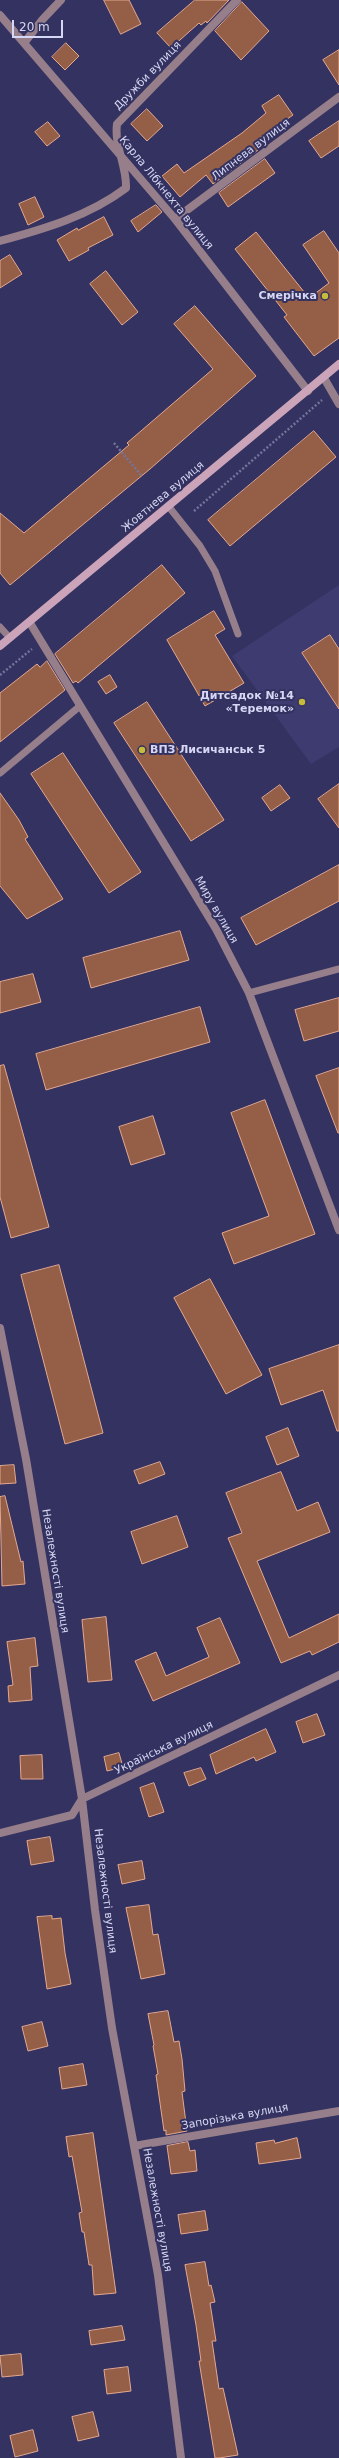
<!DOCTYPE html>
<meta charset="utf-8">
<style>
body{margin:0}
#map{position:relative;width:339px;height:2458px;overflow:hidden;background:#343260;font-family:"DejaVu Sans",sans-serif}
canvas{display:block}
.scale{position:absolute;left:12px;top:20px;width:51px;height:18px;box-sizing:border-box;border:2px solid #d6d7f4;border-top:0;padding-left:5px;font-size:12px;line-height:14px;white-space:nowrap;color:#d6d7f4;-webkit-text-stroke:3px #343260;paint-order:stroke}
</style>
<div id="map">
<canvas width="339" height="2458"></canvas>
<div class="scale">20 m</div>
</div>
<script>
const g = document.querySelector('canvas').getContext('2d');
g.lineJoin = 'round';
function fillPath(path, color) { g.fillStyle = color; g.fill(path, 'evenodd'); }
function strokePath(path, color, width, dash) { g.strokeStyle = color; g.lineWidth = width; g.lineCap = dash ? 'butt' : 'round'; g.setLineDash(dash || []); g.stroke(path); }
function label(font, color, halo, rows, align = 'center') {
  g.font = font + ' "DejaVu Sans",sans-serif'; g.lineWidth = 4; g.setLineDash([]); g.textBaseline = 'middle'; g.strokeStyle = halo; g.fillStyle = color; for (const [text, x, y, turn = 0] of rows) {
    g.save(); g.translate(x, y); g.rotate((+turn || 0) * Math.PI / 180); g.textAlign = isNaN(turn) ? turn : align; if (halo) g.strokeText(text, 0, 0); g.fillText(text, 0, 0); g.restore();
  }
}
fillPath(new Path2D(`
 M339 585V747L311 764 232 656Z`), '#3e3b70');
const building = new Path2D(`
 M104 0H129L141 24 121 34Z
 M195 0H229L207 23 206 21 201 25 199 23 171 48 157 33Z
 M242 2 269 31 241 60 215 31Z
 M66 43 79 56 65 70 52 57Z
 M339 50V85L323 60Z
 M279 95 293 115 260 138 263 142 256 148 258 150 213 184 206 175 180 197 162 176 177 164 184 173 242 133 266 113 262 106Z
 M147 109 163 126 147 141 131 124Z
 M339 121V146L321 158 309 141Z
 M48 122 60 136 47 146 35 132Z
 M265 159 275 173 228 207 219 193Z
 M35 197 44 217 28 225 19 204Z
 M156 205 162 212 138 232 131 221Z
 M104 217 113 235 88 248 89 250 69 261 57 240 77 228 78 230Z
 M324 231 339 253V338L314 356 284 317 287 315 235 249 256 232 309 298 329 283 303 245Z
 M10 255 22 274 0 288V261Z
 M106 271 138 312 122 325 90 284Z
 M195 306 256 376 150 469 10 585 0 573V513L24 533 129 445 127 443 213 369 174 324Z
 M314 431 336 457 230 546 208 520Z
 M162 565 185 593 78 683 76 681 73 683 55 654Z
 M214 611 225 629 215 635 244 683 205 706 167 640Z
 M330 635 339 649V709L302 653Z
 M47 661 65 690 0 742V693L37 664 40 667Z
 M110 675 117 687 106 694 98 682Z
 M147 702 224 820 191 841 114 723Z
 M63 753 141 872 109 893 31 774Z
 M339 784V828L318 799Z
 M280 785 290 798 271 811 262 798Z
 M0 793 19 820 28 837 25 839 63 899 27 919 0 886Z
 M339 865V901L256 945 241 918Z
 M180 931 189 960 91 988 83 958Z
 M33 974 41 1002 0 1013V982Z
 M339 998V1031L304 1041 295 1010Z
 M200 1007 210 1042 46 1090 36 1054Z
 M4 1065 49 1227 11 1238 0 1197V1066Z
 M339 1068V1133H338L316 1076Z
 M265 1100 315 1234 234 1264 222 1233 269 1216 231 1113Z
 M153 1116 165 1154 131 1165 119 1127Z
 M59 1265 103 1433 65 1444 21 1275Z
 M210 1279 262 1375 226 1394 174 1298Z
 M339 1345V1431H337L323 1390 281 1405 269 1369Z
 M288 1428 299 1456 277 1465 266 1437Z
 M160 1462 165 1474 139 1484 134 1471Z
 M14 1465 16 1483 0 1484V1466Z
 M281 1472 297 1511 318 1502 330 1532 257 1561 289 1638 339 1614V1642L312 1655 310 1651 281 1663 228 1538 242 1533 226 1493Z
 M5 1496 21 1562 23 1561 25 1584 2 1586 0 1497Z
 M177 1516 188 1547 142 1564 131 1532Z
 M106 1617 112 1680 88 1682 82 1620Z
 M220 1618 240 1663 153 1701 135 1661 156 1652 166 1676 209 1657 197 1628Z
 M35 1638 38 1666 30 1667 32 1700 9 1702 8 1686 13 1685 7 1642Z
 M317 1714 325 1735 303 1743 296 1722Z
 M266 1729 276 1752 256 1761 254 1757 216 1774 210 1755Z
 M119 1753 123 1767 107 1771 104 1757Z
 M42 1755 43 1779H21L20 1756Z
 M201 1768 206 1779 189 1786 184 1773Z
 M154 1783 164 1812 149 1817 140 1788Z
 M50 1837 54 1861 31 1865 27 1841Z
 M142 1861 145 1879 122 1884 118 1865Z
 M149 1905 153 1935 158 1934 165 1974 141 1979 126 1908Z
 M52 1916V1919L61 1918 65 1953 71 1984 47 1989 37 1917Z
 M168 2011 174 2042 179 2041 182 2059 185 2091 182 2092 187 2131 166 2135V2130L164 2131 156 2075 158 2074 153 2046 154 2045 148 2014Z
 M42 2022 48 2046 28 2051 22 2027Z
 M83 2064 87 2085 62 2089 59 2068Z
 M93 2133 116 2293 94 2295 92 2265H89L84 2232H82L79 2213 82 2212 72 2156 69 2157 66 2137Z
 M297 2138 301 2158 259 2164 256 2143 274 2140 275 2143Z
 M188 2142 190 2151 195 2150 197 2171 171 2174 167 2146Z
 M205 2211 208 2230 181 2234 178 2215Z
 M205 2262 209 2286 211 2285 215 2302 210 2303 216 2341H212L219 2389 223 2388 238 2455 219 2458H215L199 2361H201L196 2325 185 2265Z
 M122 2326 125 2340 91 2345 89 2331Z
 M21 2354 23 2375 2 2377 0 2356Z
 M128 2367 131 2391 107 2394 104 2370Z
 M93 2412 99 2436 78 2441 72 2417Z
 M33 2430 38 2451 15 2457 10 2436Z`);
fillPath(building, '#955f47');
strokePath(building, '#e4a88f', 1);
strokePath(new Path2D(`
 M114 443 141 475
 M194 511 322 400
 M0 675 32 649`), '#75749b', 2.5, [2, 2]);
strokePath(new Path2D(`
 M169 507 200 546 215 571 238 634
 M0 627 10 638
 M0 773 80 706
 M249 993 339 969`), '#967e8b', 7);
strokePath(new Path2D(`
 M0 15 175 219 308 391
 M24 43 43 19 61 0
 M175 219 339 97
 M0 241C44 229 89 216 126 188 127 166 114 146 117 124L237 0
 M324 378 339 404
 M30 623 216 929 249 993 339 1230
 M0 1328 26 1459 82 1799 95 1910 112 2028 158 2275 181 2458
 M0 1833 72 1815 82 1799 339 1675
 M134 2146 339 2111`), '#967e8b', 8);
strokePath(new Path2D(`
 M0 646 339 364`), '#cba4ba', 8);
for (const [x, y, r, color] of [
 [325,296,4,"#c7bb3b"],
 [302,702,4,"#c7bb3b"],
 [142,750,4,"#c7bb3b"]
]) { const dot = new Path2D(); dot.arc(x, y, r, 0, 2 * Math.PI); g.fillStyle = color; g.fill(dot); strokePath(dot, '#343260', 1.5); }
label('11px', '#d6d7f4', '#343260', [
 ["Дружби вулиця",148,76,-46],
 ["Липнева вулиця",251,150,-37],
 ["Карла Лібкнехта вулиця",166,193,51],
 ["Жовтнева вулиця",163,497,-40],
 ["Миру вулиця",216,910,60],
 ["Незалежності вулиця",55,1571,81],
 ["Українська вулиця",164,1748,-26],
 ["Незалежності вулиця",105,1891,83],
 ["Запорізька вулиця",235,2117,-10],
 ["Незалежності вулиця",157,2210,80]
]);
label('bold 11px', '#d6d7f4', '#343260', [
 ["Смерiчка",317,296],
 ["Дитсадок №14",294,696],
 ["«Теремок»",294,709],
 ["ВПЗ Лисичанськ 5",150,750,"left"]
], 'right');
</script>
